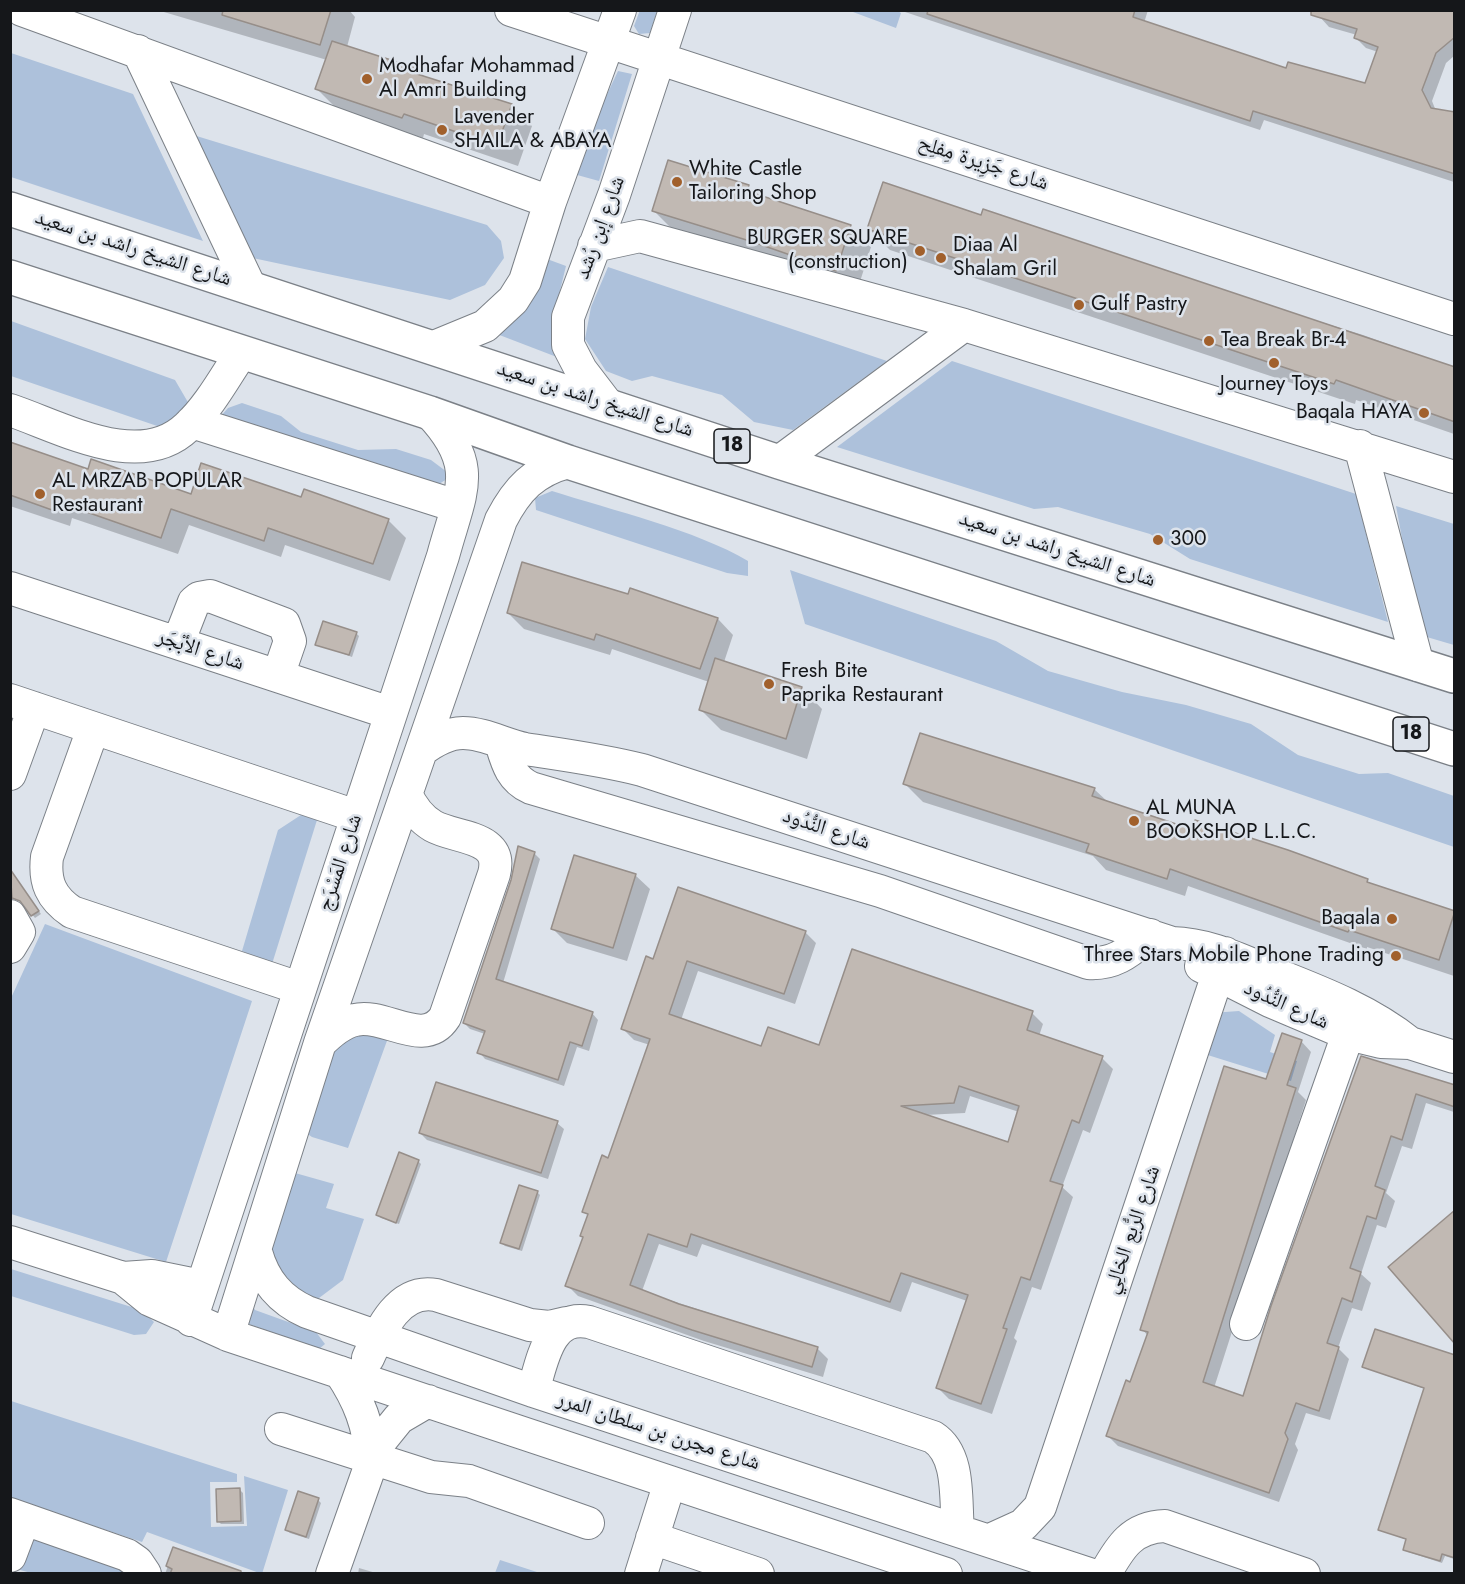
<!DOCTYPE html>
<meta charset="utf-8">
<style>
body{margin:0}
#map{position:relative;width:1465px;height:1584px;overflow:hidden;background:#dde3eb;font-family:Jost,sans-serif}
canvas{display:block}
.frame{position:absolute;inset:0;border:12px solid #15171a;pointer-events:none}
</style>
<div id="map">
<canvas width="1465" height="1584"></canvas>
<div class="frame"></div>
</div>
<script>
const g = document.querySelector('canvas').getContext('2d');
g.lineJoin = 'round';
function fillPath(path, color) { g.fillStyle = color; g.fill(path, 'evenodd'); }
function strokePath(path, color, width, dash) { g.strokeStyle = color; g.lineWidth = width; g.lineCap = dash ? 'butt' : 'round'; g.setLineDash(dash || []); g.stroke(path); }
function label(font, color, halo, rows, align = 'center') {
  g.font = font + ' Jost,"Noto Naskh Arabic",sans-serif'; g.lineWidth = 5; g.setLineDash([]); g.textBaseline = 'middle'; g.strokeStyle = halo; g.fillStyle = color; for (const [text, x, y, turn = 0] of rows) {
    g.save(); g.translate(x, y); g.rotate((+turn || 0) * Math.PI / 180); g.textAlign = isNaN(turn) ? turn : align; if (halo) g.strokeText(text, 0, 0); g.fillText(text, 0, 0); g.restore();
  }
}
fillPath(new Path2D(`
 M640 10 657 11 650 33 639 34 634 26Z
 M854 11 896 10 901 13 896 28 853 12Z
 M11 53 133 94 203 241 11 177Z
 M618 71 632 74 599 181 570 173Z
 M190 134 487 225 501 241 504 258 485 285 450 300 248 257Z
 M547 259 566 266 551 327 562 359 489 331Z
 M608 267 887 361 793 430 754 422 722 395 652 376 632 381 606 371 585 339 591 307Z
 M11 321 175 380 189 404 163 428 11 376Z
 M952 361 1356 494 1388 622 1190 559 1150 534 1058 507 1034 509 837 447Z
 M242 403 281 416 301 432 358 450 396 449 431 460 447 472V479L439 484 220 417 228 408Z
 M552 491C611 510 696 530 748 561V576L727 573 536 510 535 498Z
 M1396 506 1454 524V645L1420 635Z
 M790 570 996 641 1048 671 1122 692 1186 705 1251 724 1298 755 1359 774 1388 773 1454 796V847L805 624Z
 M301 815 317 820 272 964 242 951 278 830Z
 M45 924 252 1001 166 1262 11 1214V998Z
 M1239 1011 1275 1035 1270 1052 1297 1061 1291 1081 1198 1052 1211 1013Z
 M332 1028 388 1038 348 1148 312 1137 302 1130Z
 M288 1171 334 1184 326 1208 364 1219 343 1280 319 1298 281 1296 256 1268Z
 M11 1269 141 1310 154 1322 146 1334 134 1335 11 1296Z
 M251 1303 255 1310 316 1332 325 1344 319 1349 232 1318Z
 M11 1401 237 1474V1482H210L211 1527 247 1526 244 1476 288 1490 262 1574 147 1532 142 1542 11 1498Z
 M28 1535 126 1568 129 1573H31L13 1568Z
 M500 1560 540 1573H495Z`), '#adc1db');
fillPath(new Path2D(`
 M157 10H349L355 17 347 47 418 70 426 78 511 105 532 126 518 166 424 134 423 138 338 110 317 89 327 60Z
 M899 10H1148L1144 23 1287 70 1366 85 1378 52 1366 48 1356 38 1357 35 1329 27 1319 16 1454 10V56L1446 63 1432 101 1436 111 1454 114V182L1264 120 1260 130Z
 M748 186 758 196 850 226 871 247 857 291 675 232 654 211Z
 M982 217 1363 335 1454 368V434L1356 400 1355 404 890 250 869 229Z
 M10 444 89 471 191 496 388 520 406 538 390 581 285 545 281 557 189 525 178 554 72 518 70 526 10 506Z
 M629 596 718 619 733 635 724 662 802 688 822 709 807 759 721 730 700 709 709 682 612 649 610 655 524 629 508 613Z
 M356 633 359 636 352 657 317 644Z
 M905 784 1094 789 1109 803 1192 831 1367 881 1372 885 1454 913V976L1367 947V949L1188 886 1185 896 1106 870 1093 856 923 802Z
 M534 853 540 859 503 983 592 1013 598 1020 589 1051 577 1047 564 1086 485 1059 479 1052 485 1034 470 1029 464 1023Z
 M10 870 41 914 35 918 23 903 13 898Z
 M635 875 650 889 627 961 567 943 553 929Z
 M805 932 816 943 795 1004 698 971 681 1020 762 1048 819 1047 1032 1013 1043 1024 1039 1036 1102 1058 1113 1069 1090 1133 1083 1130 1062 1187 1073 1197 1041 1290 1032 1287 1014 1338 1017 1341 992 1414 949 1399 938 1388 967 1301 912 1282 901 1312 702 1244 697 1257 659 1244 642 1291 817 1348 828 1359 823 1377 704 1341 578 1296 567 1285 584 1238 589 1216 584 1212 609 1160 650 1045 634 1040 623 1029 654 960ZM970 1096 1019 1112 1009 1144 925 1115 965 1113Z
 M1301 1041 1311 1052 1298 1092 1306 1100 1214 1388 1244 1398 1362 1058 1454 1087V1112L1426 1103 1412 1149 1402 1146 1386 1193 1395 1201 1386 1228 1377 1225 1361 1274 1371 1283 1362 1311 1352 1308 1338 1348 1349 1359 1330 1420 1306 1413 1295 1444 1298 1450 1279 1502 1118 1446 1108 1436 1131 1384 1148 1336 1142 1329 1267 1081Z
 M557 1123 564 1129 548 1179 427 1140 420 1133Z
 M418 1161 421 1164 399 1224 381 1218 378 1215Z
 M537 1192 540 1195 522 1251 505 1246 502 1243Z
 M1454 1357V1559L1445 1556 1442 1563 1408 1552 1405 1549 1407 1540 1380 1530 1425 1389 1364 1367Z
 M240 1490 243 1493 244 1524H221L218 1521Z
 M318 1500 321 1503 309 1539 290 1533 287 1530Z
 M174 1549 245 1574H165Z
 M359 1568 376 1573V1574H358Z`), '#0003');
const building = new Path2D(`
 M223 10H331L320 45 222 15Z
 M928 10H1135L1133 17 1286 68 1288 62 1365 83 1378 47 1354 38 1357 29 1311 15V10H1455V37L1436 53 1422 90 1431 108 1455 112V174L1253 111 1250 121 927 14Z
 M332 41 419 69 417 74 512 104 497 146 404 114 402 118 315 89Z
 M668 160 749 185 747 191 851 225 836 271 753 242 652 211Z
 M883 182 981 215 983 209 1455 367V422L1336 380 1334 384 867 229Z
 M10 442 88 469 91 459 191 494 201 463 301 497 304 489 389 519 373 564 268 528 264 541 171 509 161 538 55 501 52 510 10 495Z
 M522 562 628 594 630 588 718 618 700 669 596 634 594 640 507 613Z
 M323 621 357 632 349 655 315 645Z
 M715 658 802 687 786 739 699 710Z
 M920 733 1095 788 1092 796 1191 829 1195 820 1288 850 1368 879 1367 882 1455 911 1439 960 1349 930 1348 932 1170 869 1167 879 1086 852 1089 844 903 784Z
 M518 846 535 852 496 979 593 1012 582 1046 570 1042 558 1080 477 1053 485 1031 463 1023 511 880Z
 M574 855 636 874 613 948 551 929Z
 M10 869 39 911 31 916 20 901 12 898Z
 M678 887 806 931 784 994 687 961 669 1014 761 1046 768 1027 819 1045 852 949 1033 1011 1027 1030 1103 1056 1079 1123 1072 1120 1050 1181 1063 1185 1030 1280 1021 1277 1003 1328 1007 1329 981 1404 936 1388 968 1295 901 1273 890 1302 691 1234 687 1247 648 1234 630 1285 679 1304 818 1347 812 1367 692 1330 565 1286 583 1237 580 1236 588 1214 582 1212 602 1155 608 1158 650 1039 621 1029 646 956 653 959ZM959 1086 1019 1106 1008 1142 901 1106 954 1103Z
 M1282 1033 1302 1040 1287 1085 1296 1088 1203 1382 1243 1396 1271 1306 1361 1056 1455 1085V1107L1416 1094 1402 1140 1391 1136 1375 1186 1385 1190 1376 1219 1367 1216 1350 1268 1361 1272 1352 1302 1342 1298 1327 1343 1339 1347 1319 1411 1296 1403 1285 1433 1288 1439 1269 1493 1106 1436 1126 1380 1130 1382 1148 1332 1140 1330 1224 1066 1266 1079Z
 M436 1082 558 1121 541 1173 419 1133Z
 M399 1152 419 1160 396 1223 376 1215Z
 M519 1185 538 1191 519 1249 500 1243Z
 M1455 1210V1344L1388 1267Z
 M1375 1329 1455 1355V1558L1442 1554 1440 1561 1403 1550 1406 1539 1378 1530 1424 1388 1362 1367Z
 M240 1488 241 1521 217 1522 216 1489Z
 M298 1491 319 1498 306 1537 285 1530Z
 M173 1547 241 1571V1574H170L172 1569 166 1566Z`);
fillPath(building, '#c1b9b3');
strokePath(building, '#968e89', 1.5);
const minor = new Path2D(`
 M22 10 550 202
 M511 10 1454 319
 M138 51 250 287
 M594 246 640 236 964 325 1454 477
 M434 347 485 326 513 300 525 281 550 202 620 10
 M607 404 581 370 568 345V317L614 195 675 10
 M10 410C63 428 140 472 187 427 209 407 225 377 241 353
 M192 422 456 506
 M1360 446 1418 665
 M779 462 964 325
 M10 588 390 713
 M178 643 194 602 199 598 210 596 284 624 290 641 278 676
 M10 700 356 816
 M93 729 47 857C44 882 51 898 72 912L299 988
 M501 743C507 763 511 779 531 788L880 891 1088 963C1115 965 1130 951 1150 935
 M422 750C434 741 447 733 463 733 484 733 505 745 525 749 565 755 603 760 642 770L1172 943C1212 944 1244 962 1280 976 1326 994 1371 1012 1410 1043
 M10 774 34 708
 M10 916 19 932 10 947
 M1201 966 1270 1001 1348 1034 1381 1042 1410 1043 1454 1057
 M320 1043C330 1033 341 1023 355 1020 384 1012 424 1050 445 1017L494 874C504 835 456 839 433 826 421 819 412 807 406 794
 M10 1242 123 1278 152 1276 201 1286
 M256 1252C264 1281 280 1300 307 1312L533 1391 1089 1574
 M123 1278 150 1300 228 1335 946 1574
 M191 1320 443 556C460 492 481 467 430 413
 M1246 1324 1348 1034
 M228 1335 320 1043 501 520C517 489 534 471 568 462
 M368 1358C381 1329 399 1288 436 1295L530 1325 549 1327 566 1323
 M340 1372C359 1400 369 1426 371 1459
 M533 1391C542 1363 548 1314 589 1322L933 1437C961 1455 955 1500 958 1530
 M281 1429 431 1477 469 1481 588 1523
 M10 1514 127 1555 137 1562 145 1574
 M652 1538 758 1574
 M990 1540 1023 1525 1040 1507 1225 953
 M10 1556 24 1519
 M332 1574 378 1444 399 1418 428 1401
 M641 1574 670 1482
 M1105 1574C1120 1547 1132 1527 1165 1526L1304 1574`);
const major = new Path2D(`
 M10 209 779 462 1454 676
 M10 277 430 413 568 462 1454 749`);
strokePath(minor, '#7b8087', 34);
strokePath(major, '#7b8087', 36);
strokePath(minor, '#fff', 32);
strokePath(major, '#fff', 33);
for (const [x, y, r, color] of [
 [367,79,6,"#a1602c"],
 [442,130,6,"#a1602c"],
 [677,182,6,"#a1602c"],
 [920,251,6,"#a1602c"],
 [941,258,6,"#a1602c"],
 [1079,305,6,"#a1602c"],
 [1209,341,6,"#a1602c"],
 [1274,363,6,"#a1602c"],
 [1424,413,6,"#a1602c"],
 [40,494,6,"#a1602c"],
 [1158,540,6,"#a1602c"],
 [769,684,6,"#a1602c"],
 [1134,821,6,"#a1602c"],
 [1392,919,6,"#a1602c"],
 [1396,956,6,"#a1602c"]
]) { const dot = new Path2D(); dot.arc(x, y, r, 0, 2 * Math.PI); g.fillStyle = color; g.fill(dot); strokePath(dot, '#dde3eb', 2); }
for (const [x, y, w] of [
 [732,446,36],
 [1411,734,36]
]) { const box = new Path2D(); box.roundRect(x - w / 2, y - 17, w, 34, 4.5); g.fillStyle = '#dde3eb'; g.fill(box); strokePath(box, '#15171a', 1.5); }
label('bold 20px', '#15171a', null, [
 ["18",732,446],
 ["18",1411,734]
]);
label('21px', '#15171a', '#dde3eb', [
 ["Modhafar Mohammad",379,67],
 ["Al Amri Building",379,91],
 ["Lavender",454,118],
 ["SHAILA & ABAYA",454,142],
 ["White Castle",689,170],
 ["Tailoring Shop",689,194],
 ["BURGER SQUARE",908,239,"right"],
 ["(construction)",908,263,"right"],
 ["Diaa Al",953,246],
 ["Shalam Gril",953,270],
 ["Gulf Pastry",1091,305],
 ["Tea Break Br-4",1221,341],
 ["Journey Toys",1274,385,"center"],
 ["Baqala HAYA",1412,413,"right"],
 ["AL MRZAB POPULAR",52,482],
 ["Restaurant",52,506],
 ["300",1170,540],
 ["Fresh Bite",781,672],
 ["Paprika Restaurant",781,696],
 ["AL MUNA",1146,809],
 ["BOOKSHOP L.L.C.",1146,833],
 ["Baqala",1380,919,"right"],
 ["Three Stars Mobile Phone Trading",1384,956,"right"]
], 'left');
label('21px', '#15171a', '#dde3eb', [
 ["شارع جَزِيرة مِفلِح",983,164,18],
 ["شارع إبن رُشد",601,228,-70],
 ["شارع الشيخ راشد بن سعيد",133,249,18],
 ["شارع الشيخ راشد بن سعيد",595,400,18],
 ["شارع الشيخ راشد بن سعيد",1057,550,18],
 ["شارع الأبْجَر",200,651,18],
 ["شارع النُّدُود",826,830,18],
 ["شارع المَسْرَج",341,863,-72],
 ["شارع النُّدُود",1286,1006,24],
 ["شارع الرُّبع الخالِي",1133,1230,-71],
 ["شارع مجرن بن سلطان المرر",658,1432,18]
]);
</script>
